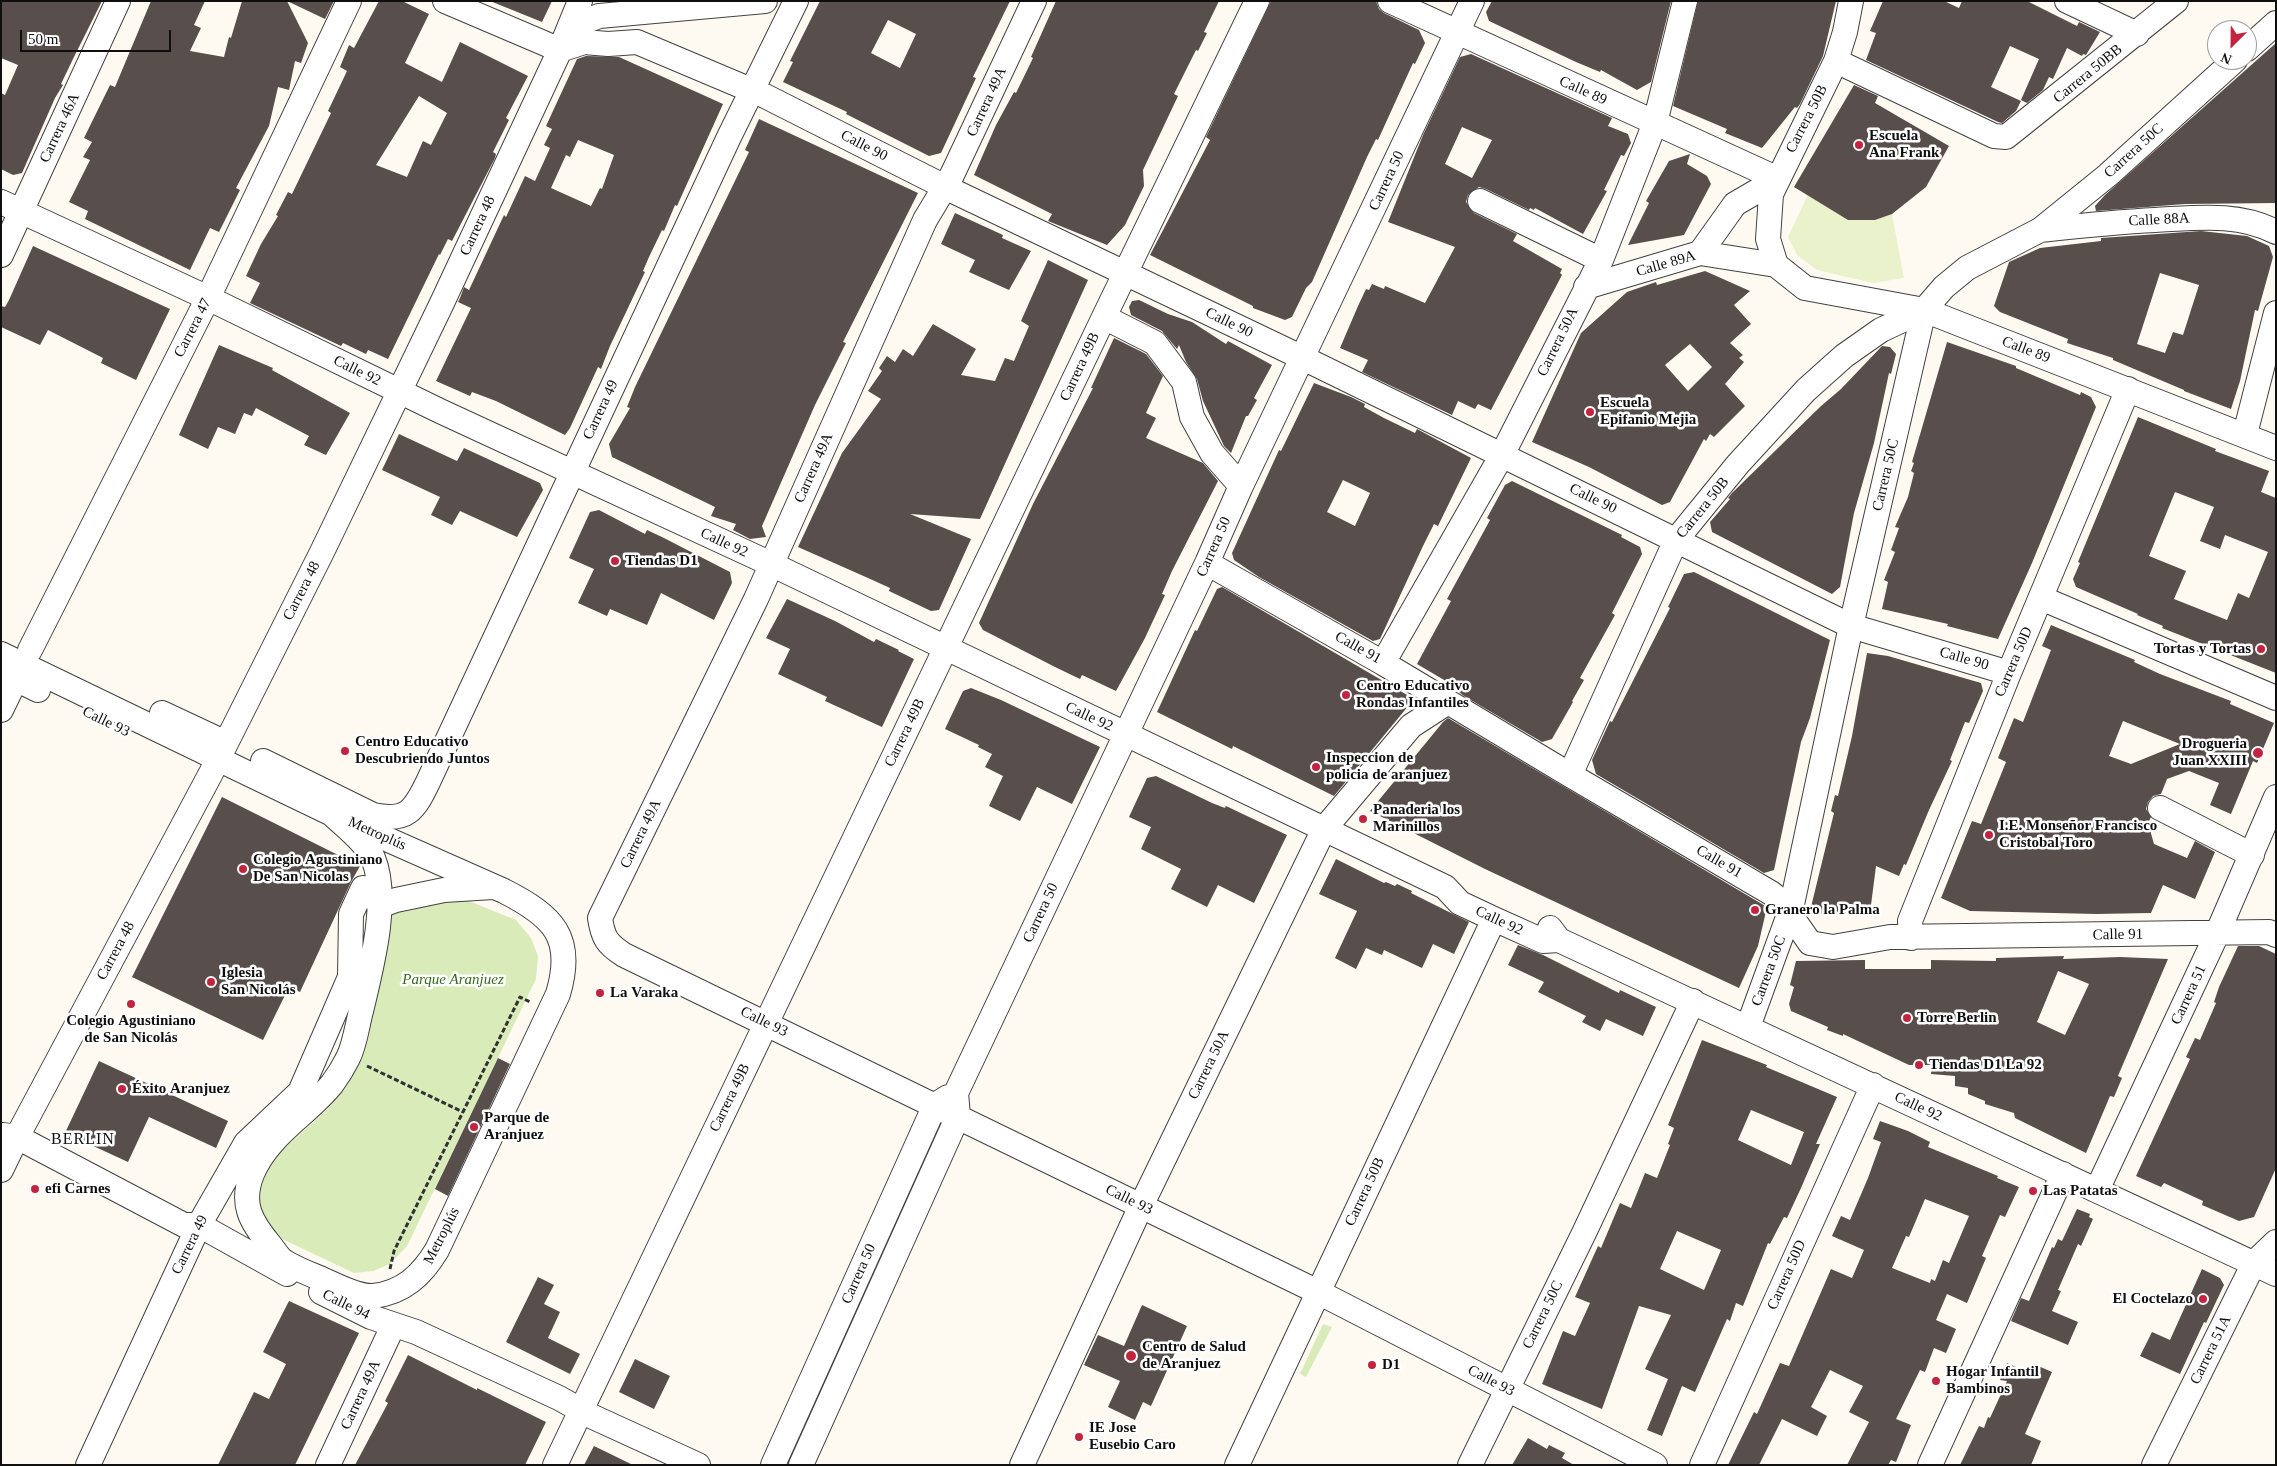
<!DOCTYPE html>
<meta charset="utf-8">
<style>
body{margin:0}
#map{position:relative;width:2277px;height:1466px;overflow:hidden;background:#fffaf1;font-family:"Times New Roman",serif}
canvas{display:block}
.frame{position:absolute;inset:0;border:2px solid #0f0f0f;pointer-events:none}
.north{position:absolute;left:2207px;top:20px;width:50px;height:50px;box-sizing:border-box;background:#fff;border:1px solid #9f9f9f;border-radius:50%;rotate:203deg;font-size:14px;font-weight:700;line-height:20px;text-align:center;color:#0f0f0f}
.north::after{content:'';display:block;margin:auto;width:18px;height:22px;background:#c22440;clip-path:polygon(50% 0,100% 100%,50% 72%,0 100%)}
.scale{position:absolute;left:20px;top:30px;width:151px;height:22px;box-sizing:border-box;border:2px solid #0f0f0f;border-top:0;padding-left:6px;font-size:15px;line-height:18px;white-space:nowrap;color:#0f0f0f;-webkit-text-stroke:4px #fff;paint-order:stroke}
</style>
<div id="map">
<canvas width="2277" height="1466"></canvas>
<div class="frame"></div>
<div class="north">N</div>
<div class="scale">50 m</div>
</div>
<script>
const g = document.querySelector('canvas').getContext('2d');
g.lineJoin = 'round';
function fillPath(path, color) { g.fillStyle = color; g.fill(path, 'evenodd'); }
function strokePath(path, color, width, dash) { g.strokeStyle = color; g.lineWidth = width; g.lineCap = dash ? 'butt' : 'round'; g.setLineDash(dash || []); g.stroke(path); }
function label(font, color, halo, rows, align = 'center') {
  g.font = font + ' "Times New Roman",serif'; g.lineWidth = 5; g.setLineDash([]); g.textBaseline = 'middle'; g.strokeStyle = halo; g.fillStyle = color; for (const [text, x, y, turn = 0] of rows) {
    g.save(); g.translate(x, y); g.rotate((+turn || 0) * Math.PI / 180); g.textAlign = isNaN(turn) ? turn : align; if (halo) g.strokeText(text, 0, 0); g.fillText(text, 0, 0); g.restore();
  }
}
fillPath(new Path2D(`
 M429 885 516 920 531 938 538 956 536 979 407 1246 390 1264 373 1271 354 1273 280 1238 267 1225 257 1209 258 1177 268 1163 327 1110 339 1093 391 907Z
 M1323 1324 1332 1327 1306 1377 1300 1374Z`), '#d9ebb9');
fillPath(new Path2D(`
 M1808 195C1842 216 1852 228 1892 214L1904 278 1873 283 1817 270 1797 255 1788 237Z`), '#e9f2cb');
fillPath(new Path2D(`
 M1 1H102L73 59 61 84 63 85 55 98 22 173 13 175 1 169V93L5 95 18 65 1 58Z
 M151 1H205L194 25 201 28 190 51 224 57 229 37 231 38 242 1H287L308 43 301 63 295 61 289 90 278 87 269 126 236 188 240 190 219 232 210 228 190 270 85 219 88 211 69 202 90 160 83 157 92 142 84 138 110 85 115 87Z
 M287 1H334L325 19Z
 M379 1H402L429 14 405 63 442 82 460 42 528 76 506 118 509 120 493 152 496 154 495 158 452 241 448 239 440 255 439 254 388 359 368 350 366 354 343 343 341 346 250 303 260 283 246 276 261 244 278 216 276 215 288 192 292 194 331 113 328 111 347 71 340 67 349 45 354 48ZM419 96 447 113 431 145 423 141 407 177 376 165Z
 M490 1H552L542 22Z
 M820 1H1010L973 77 976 78 941 153 929 156 846 114 847 112 783 82 793 62 790 61ZM888 20 916 34 900 68 871 53Z
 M1056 1H1219L1204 32 1207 33 1198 51 1196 50 1174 94 1178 96 1143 170 1144 186 1125 225 1107 245 1048 221 1052 214 974 175 996 125 1014 92 1016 93 1033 58 1031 57Z
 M1271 1H1376L1379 9 1384 13 1419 30 1425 43 1415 64 1413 63 1378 140 1376 139 1367 157 1312 282 1306 288 1292 317 1285 320 1253 308V306L1150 255 1210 140 1206 137Z
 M1492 1H1671L1651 82 1637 90 1601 70 1600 72 1576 62 1489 21 1486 12Z
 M1698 1H1836L1823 56 1800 104 1797 108 1795 107 1762 148 1725 133 1727 129 1673 106Z
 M1883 1H1944L1959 8 1962 1H2027L2077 26 2079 22 2100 32 2086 55 2083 54 2082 56 2067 48 2053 79 2049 77 2043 90 2027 103 2021 100 2039 59 2010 46 1991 87 2021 101 2016 111 2002 123 1998 122 1866 60 1876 33 1870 31Z
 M2276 43V203L2185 204 2096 211 2095 206 2105 195Z
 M1471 54 1612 118 1608 126 1628 134 1631 143 1624 156 1621 155 1604 190 1607 191 1583 234 1535 208 1534 210 1530 208 1529 210 1486 189 1479 187 1468 195 1466 202 1474 213 1517 234 1513 241 1562 269 1560 273 1562 275 1491 410 1478 404 1475 409 1458 401 1452 415 1362 372 1368 360 1340 348 1358 306 1366 289 1369 290 1372 284 1384 289 1385 286 1425 303 1455 247 1388 222 1423 135 1460 57ZM1462 127 1492 140 1472 178 1445 164Z
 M586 56 619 57 723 104 677 206 675 205 664 231 662 230 649 257 643 271 645 272 610 346 601 369 598 367 570 428 565 435 496 401 472 392 470 396 436 381 471 308 458 302 460 298 464 287 469 290 504 215 506 217 525 176 535 181 550 148 544 145 552 129 546 126 577 59ZM578 140 614 155 602 189 600 188 591 206 551 188 566 155 570 157Z
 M1854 85 1878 96 1875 103 1949 146 1926 187 1892 214 1875 220H1848L1794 187Z
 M759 119 918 193 843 342 846 343 815 405 762 526 766 537 750 539 733 530 736 524 711 516 715 507 612 457 609 444 630 408 627 407 635 387 749 152 745 150Z
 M1690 154 1687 164 1707 176 1711 184 1684 235 1628 245 1649 203 1646 201 1669 161Z
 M955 213 1003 235 1002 238 1031 251 1009 290 969 272 975 260 941 244Z
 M2201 231 2247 236 2269 246 2273 257 2258 311 2255 310 2240 381 2231 409 2184 391V390L2113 360V358L2067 343 2068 339 2000 312 1994 306 2009 262 2040 248 2101 241V238ZM2160 273 2199 285 2183 335 2173 332 2165 353 2137 344Z
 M33 246 170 309 136 380 101 363 103 358 48 330 40 345 1 327V306L5 307 9 300Z
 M1048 260 1088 280 980 519 910 514 971 539 939 610 931 611 889 591 890 588 868 578 798 547 842 453 881 399 868 391 882 371 879 368 887 356 895 362 903 349 913 356 933 324 976 349 961 375 995 381 1005 358 1014 361 1029 326 1021 321Z
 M1705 271 1750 291 1734 305 1751 324 1730 343 1743 355 1739 358 1744 362 1725 384 1745 406 1714 437 1710 434 1706 441 1704 439 1670 502 1662 505 1589 467 1532 442 1581 333 1627 292 1656 282 1657 285ZM1690 344 1712 367 1688 391 1665 365Z
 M1139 300 1168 314 1192 322 1226 344 1228 341 1272 365 1254 398 1257 400 1248 416H1246L1231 453 1224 446 1203 401 1197 379 1186 362 1179 345 1177 349 1162 331 1131 315 1129 307 1132 301Z
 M1114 338 1146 354 1163 376 1146 413 1156 418 1146 438 1203 463 1218 481 1172 571 1162 594 1165 595 1145 638 1116 691 1082 675 1080 679 1055 667 983 630 979 623 1033 504 1093 388H1091Z
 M1947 342 2016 366V368L2080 395 2081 392 2091 397 2096 407 2032 563 1998 639 1947 626 1948 624 1882 609 1888 582 1884 580 1895 552 1891 550 1899 528 1895 527 1908 497 1914 473 1911 471 1914 463 1912 462Z
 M219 345 273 368 272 370 350 413 326 455 304 445 309 436 256 408 252 416 244 413 235 434 218 427 208 449 179 435Z
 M1882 346 1890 347 1896 354 1891 374 1889 373 1874 443 1854 513 1840 587 1832 594 1712 532 1710 522 1730 499 1728 498 1732 493 1821 406 1841 389Z
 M1314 383 1351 397 1365 404 1364 407 1384 418 1415 433 1417 429 1471 458 1438 526 1434 524 1423 546 1380 639 1373 641 1259 577 1234 560 1232 553 1279 450 1281 451ZM1343 480 1370 493 1355 526 1327 512Z
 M2138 417 2216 449 2215 451 2269 471 2261 492 2276 498V673L2162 628 2163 626 2137 615 2138 614 2076 587 2073 579 2080 563 2078 562ZM2175 492 2214 507 2200 541 2220 549 2225 535 2268 552 2249 598 2238 593 2227 620 2174 599 2186 571 2149 556Z
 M399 434 457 461 464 448 540 483 543 490 517 537 460 511 452 525 431 515 440 497 382 470Z
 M1512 481 1622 535 1621 537 1640 547 1642 554 1612 613 1615 615 1580 678 1584 680 1572 701 1573 702 1552 739 1542 742 1464 696 1459 692 1461 690 1417 664 1451 601 1447 599 1490 520 1487 518 1505 485Z
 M599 510 645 534 647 530 662 537 730 572 732 583 714 620 661 593 647 625 610 609 607 616 578 603 594 569 569 558 590 512Z
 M1694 572 1830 640 1810 718 1801 742 1774 870 1764 873 1596 774 1592 760 1610 721 1612 722 1670 608 1668 607 1684 574Z
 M1222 587 1414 699 1334 796 1233 746 1232 749 1157 712 1195 630 1197 631 1217 589Z
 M787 599 835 621 874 642 876 639 899 650 898 651 914 659 882 727 825 701 827 697 778 674 790 649 766 638Z
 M2051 625 2135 660 2134 662 2160 674 2231 701 2230 704 2274 723 2257 763 2253 761 2231 814 2210 805 2219 783 2189 771 2167 779 2161 794 2153 796 2148 802 2146 809 2151 817 2148 823 2154 844 2187 858 2195 841 2215 852 2195 899 2163 885 2151 913 2096 914 1970 911 1941 898 1972 821 1981 824 2006 762 1998 758 2014 718 2023 722 2051 650 2042 646ZM2123 721 2180 744 2131 764 2109 756Z
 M1867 653 1888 656 1981 683 1983 691 1969 723 1965 722 1950 760 1952 761 1929 810 1906 865 1904 864 1899 876 1876 866 1871 905 1848 904 1846 914H1816L1811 907 1834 813 1831 811 1835 795 1838 796 1852 736Z
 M971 688 1001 700 1100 747 1072 804 1037 787 1020 821 989 806 1003 776 985 767 992 754 978 747 979 745 945 729 963 691Z
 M1448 718 1767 907 1758 946 1739 988 1485 869 1370 811 1443 722Z
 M1156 776 1212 803 1225 808 1226 806 1287 835 1254 903 1218 885 1207 907 1171 889 1181 869 1141 849 1151 827 1129 817 1147 778Z
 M222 797 360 866 351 882 300 992 289 987 263 1040 132 977Z
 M1336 859 1384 883 1386 882 1395 886 1397 884 1412 891 1411 893 1469 922 1454 954 1433 944 1422 968 1384 950 1382 955 1366 948 1356 969 1335 958 1357 911 1319 894Z
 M1518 945 1543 955 1619 993 1620 990 1656 1007 1643 1036 1606 1019 1600 1031 1582 1022 1586 1016 1538 992 1544 982 1508 965Z
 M2238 946H2259L2276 954V1168L2254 1217 2239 1221 2202 1205 2203 1201 2164 1183 2161 1187 2136 1176 2190 1059 2186 1057 2195 1038 2200 1040 2216 1003 2214 1002 2219 987Z
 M2064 956 2063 959 2120 957 2168 959 2118 1076 2122 1078 2114 1097 2110 1096 2086 1153 2015 1118 2014 1113 1985 1104V1101L1968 1094V1088L1955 1086V1076L1931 1074 1932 1065H1909L1843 1034V1036L1827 1030 1828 1027 1791 1011 1789 1004 1794 987 1790 985 1796 961 1865 960V969H1931V960L1996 961V958ZM2058 971 2089 984 2065 1035 2037 1022Z
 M1702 1040 1767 1065 1766 1067 1837 1097 1816 1144H1820L1801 1188 1787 1218 1784 1217 1770 1244 1768 1243 1743 1306 1736 1303 1730 1321 1727 1319 1695 1392 1682 1386 1662 1436 1647 1430 1668 1379 1645 1369 1671 1315 1639 1306 1602 1409 1542 1384 1563 1331 1575 1336 1590 1303 1575 1297 1598 1246 1601 1248 1620 1203 1631 1208 1645 1173 1657 1178 1670 1145 1668 1144 1674 1128 1668 1125ZM1751 1110 1804 1132 1791 1165 1738 1140ZM1677 1231 1721 1250 1704 1290 1660 1269Z
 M498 1058 510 1064 448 1196 435 1189Z
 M99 1061 228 1121 216 1148 149 1117 128 1162 65 1133Z
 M1880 1121 1908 1131 1930 1142 1928 1147 1998 1176 1997 1178 2019 1187 2005 1217 2000 1215 1982 1256 1986 1258 1967 1303 1947 1294 1936 1320 1956 1329 1946 1353 1934 1348 1925 1372 1920 1370 1896 1419 1911 1425 1896 1462 1891 1460 1888 1465H1847L1869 1422 1849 1412 1863 1386 1830 1370 1811 1407 1827 1416 1817 1436 1782 1419 1759 1465H1728L1754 1412 1757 1414 1780 1363 1789 1366 1831 1269 1852 1278 1864 1250 1832 1236 1841 1216 1850 1220 1868 1178 1881 1142 1873 1139ZM1925 1199 1969 1216 1949 1263 1943 1260 1935 1281 1931 1279 1930 1283 1892 1268 1906 1236 1909 1237Z
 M2077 1209 2090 1214 2089 1217 2093 1219 2081 1246 2078 1244 2058 1290 2061 1291 2052 1311 2078 1322 2068 1345 2011 1321 2021 1298 2029 1301 2052 1247 2054 1248 2058 1239 2062 1241Z
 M2202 1269 2220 1278 2224 1285 2206 1323 2204 1322 2180 1374 2140 1356 2152 1332 2170 1340Z
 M538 1277 554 1285 544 1304 560 1312 548 1338 580 1354 570 1374 506 1342Z
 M289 1301 359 1333 295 1465H218L254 1392 269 1399 286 1364 263 1352Z
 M1142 1305 1187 1326 1151 1406 1143 1402 1135 1420 1108 1407 1120 1381 1084 1365 1098 1335 1124 1346Z
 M408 1355 477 1390V1388L546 1422 525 1465H355L388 1403 385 1401Z
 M635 1359 670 1376 654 1409 619 1392Z
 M2007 1363 2032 1374 2036 1365 2052 1372 2025 1434 2041 1441 2031 1465H1960L1979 1426 1984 1428 1988 1417 1990 1418 2007 1381 2000 1380Z
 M1528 1438 1547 1449 1549 1445 1565 1453 1562 1458 1574 1465H1512Z
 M594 1446 633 1465H584Z`), '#584e4b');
const minor = new Path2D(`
 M445 1 560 50 584 42 608 44 637 42 765 96 953 191 1303 358 1851 626 2009 673
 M1034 1 952 175 925 220 756 599 600 918C603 938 607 944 624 955L1318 1292 1655 1465
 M1390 1 1778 179
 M2067 1 2137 34
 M569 28 599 16 765 1
 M2247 49 2276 23
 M1836 61 1994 136 2006 137 2176 1
 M1480 201 1601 260
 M1 202 208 298 440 411 771 564 1445 887 1460 903 1494 919 1543 941 1559 940
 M2040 230C2078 226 2116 222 2155 220 2196 218 2238 212 2276 232
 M1700 253 1735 204 1778 179
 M1 255 118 1
 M1776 265 1805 288 1924 310 2276 448
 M1776 265 1768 239 1771 194 1836 61 1845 32 1851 1
 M1586 287 1700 253 1776 265
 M1104 317 1155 343 1184 382 1192 417 1212 453 1241 486
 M2245 434 2276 313
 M1207 563 1383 663 1570 775 1771 893 1791 909 1794 920 1810 943 1833 947 1890 937 2269 932 2276 935
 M2041 598 2276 698
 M30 650 208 298 349 1
 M1 654 204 752 218 759 355 825 504 891C553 916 575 937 558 994L437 1250C422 1275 403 1293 373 1296 358 1297 340 1287 326 1281 313 1275 298 1270 285 1262 279 1259 275 1251 270 1245 251 1222 240 1204 252 1174 268 1135 307 1115 332 1084 338 1076 344 1066 348 1058 355 1044 357 1026 361 1011 371 969 390 899 373 858 365 841 344 826 332 814
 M1383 663 1502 455 1601 260 1655 123 1685 1
 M1 672 38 690
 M1 710 16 679
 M162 713 226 743
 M263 761 373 815C407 822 414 811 428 782L729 137 796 1
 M1570 775 1676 540 1738 464 1806 390 1844 356 1881 330 1924 310
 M2160 808 2252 855
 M379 906 396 900 444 890 493 887
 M1550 928 1559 940 2276 1274
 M1911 938 1910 921 2009 673 2128 389
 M1748 1027 1791 909 1851 626 1924 310 1944 287 1967 268 2040 230 2108 175 2235 60
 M3 1135 17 1137 184 1225H199L287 1274
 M1 1170 17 1137 211 773 322 552 442 303 560 50 580 1
 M2097 1190 2217 934 2276 797
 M321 1292 371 1317 416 1332 559 1398 591 1416 698 1465
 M88 1465 199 1225 246 1143 300 1092 350 977 351 914 363 888
 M328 1465 393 1326
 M555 1465 1104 317 1257 1
 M773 1465 935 1105 948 1097
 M801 1465 958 1116 956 1093 1207 563 1241 486 1472 1
 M1022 1465 1141 1206 1324 829 1411 726 1448 702
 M1237 1465 1494 919
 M1470 1465 1584 1233 1693 1001
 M1702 1465 1873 1085
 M1930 1465 2063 1174
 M2154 1465 2254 1263 2276 1242`);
strokePath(minor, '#424242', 26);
strokePath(new Path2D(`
 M367 1066 463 1112
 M390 1269 394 1251 520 997 530 1002`), '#313131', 3, [5, 2.5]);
strokePath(minor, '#fff', 24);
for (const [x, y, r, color] of [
 [1859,145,5,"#c22440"],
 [1590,412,5,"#c22440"],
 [615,561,5,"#c22440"],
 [2261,649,5,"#c22440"],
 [1346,695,5,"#c22440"],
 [345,751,5,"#c22440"],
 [2258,753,6,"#c22440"],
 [1316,767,5,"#c22440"],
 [1363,819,5,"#c22440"],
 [1989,835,5,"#c22440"],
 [243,869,5,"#c22440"],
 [1755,910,5,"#c22440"],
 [211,982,5,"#c22440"],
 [600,993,5,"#c22440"],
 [131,1004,5,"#c22440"],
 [1907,1018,5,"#c22440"],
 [1919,1065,5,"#c22440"],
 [122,1089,5,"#c22440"],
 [474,1127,5,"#c22440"],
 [35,1189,5,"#c22440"],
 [2033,1191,5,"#c22440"],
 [2203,1299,5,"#c22440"],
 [1131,1356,6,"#c22440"],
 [1372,1365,5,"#c22440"],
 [1936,1381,5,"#c22440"],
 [1079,1437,5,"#c22440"]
]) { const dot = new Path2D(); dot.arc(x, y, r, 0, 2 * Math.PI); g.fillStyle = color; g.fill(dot); strokePath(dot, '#fff', 2); }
label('15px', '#0f0f0f', '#fff', [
 ["Carrera 50BB",2088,74,-39],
 ["Calle 89",1583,91,24],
 ["Carrera 49A",987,102,-65],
 ["Carrera 50B",1807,119,-63],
 ["Carrera 46A",60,128,-65],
 ["Calle 90",864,146,27],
 ["Carrera 50C",2134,151,-42],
 ["Carrera 50",1387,181,-65],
 ["Calle 88A",2159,220,-3],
 ["Carrera 48",478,226,-65],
 ["Calle 89A",1666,264,-16],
 ["Calle 90",1229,323,26],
 ["Carrera 47",193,328,-63],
 ["Carrera 50A",1558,342,-64],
 ["Calle 89",2026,350,21],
 ["Carrera 49B",1080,367,-65],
 ["Calle 92",357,371,26],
 ["Carrera 49",601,410,-65],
 ["Carrera 49A",814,468,-66],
 ["Carrera 50C",1886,475,-77],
 ["Calle 90",1593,499,26],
 ["Carrera 50B",1703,508,-51],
 ["Calle 92",724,543,25],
 ["Carrera 50",1214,547,-66],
 ["Carrera 48",302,591,-63],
 ["Calle 91",1358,648,29],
 ["Calle 90",1964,659,16],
 ["Carrera 50D",2014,662,-67],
 ["Calle 92",1089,717,25],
 ["Calle 93",106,722,26],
 ["Carrera 49B",905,733,-64],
 ["Metroplús",377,834,24],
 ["Carrera 49A",641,834,-64],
 ["Calle 91",1719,862,30],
 ["Carrera 50",1041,913,-65],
 ["Calle 92",1499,921,25],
 ["Calle 91",2118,935,-1],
 ["Carrera 48",116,951,-62],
 ["Carrera 50C",1769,971,-70],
 ["Carrera 51",2189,995,-65],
 ["Calle 93",764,1022,26],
 ["Carrera 50A",1209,1065,-64],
 ["Carrera 49B",730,1098,-64],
 ["Calle 92",1918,1107,25],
 ["Carrera 50B",1365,1192,-65],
 ["Calle 93",1129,1200,26],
 ["Metroplús",442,1236,-63],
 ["Carrera 49",190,1245,-64],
 ["Carrera 50",859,1274,-66],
 ["Carrera 50D",1787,1275,-66],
 ["Calle 94",346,1305,26],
 ["Carrera 50C",1543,1315,-64],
 ["Carrera 51A",2211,1350,-64],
 ["Calle 93",1491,1381,27],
 ["Carrera 49A",361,1395,-65]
]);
label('bold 15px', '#0f0f0f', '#fff', [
 ["Escuela",1869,136],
 ["Ana Frank",1869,153],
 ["Escuela",1600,403],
 ["Epifanio Mejia",1600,420],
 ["Tiendas D1",625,561],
 ["Tortas y Tortas",2251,649,"right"],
 ["Centro Educativo",1356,686],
 ["Rondas Infantiles",1356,703],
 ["Centro Educativo",355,742],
 ["Descubriendo Juntos",355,759],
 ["Drogueria",2247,744,"right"],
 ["Juan XXIII",2247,761,"right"],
 ["Inspeccion de",1326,758],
 ["policia de aranjuez",1326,775],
 ["Panaderia los",1373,810],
 ["Marinillos",1373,827],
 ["I.E. Monseñor Francisco",1999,826],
 ["Cristobal Toro",1999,843],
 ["Colegio Agustiniano",253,860],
 ["De San Nicolas",253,877],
 ["Granero la Palma",1765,910],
 ["Iglesia",221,973],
 ["San Nicolás",221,990],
 ["La Varaka",610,993],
 ["Torre Berlin",1917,1018],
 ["Colegio Agustiniano",131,1021,"center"],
 ["de San Nicolás",131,1038,"center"],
 ["Tiendas D1 La 92",1929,1065],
 ["Éxito Aranjuez",132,1089],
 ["Parque de",484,1118],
 ["Aranjuez",484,1135],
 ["efi Carnes",45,1189],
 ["Las Patatas",2043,1191],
 ["El Coctelazo",2193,1299,"right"],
 ["Centro de Salud",1142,1347],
 ["de Aranjuez",1142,1364],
 ["D1",1382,1365],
 ["Hogar Infantil",1946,1372],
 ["Bambinos",1946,1389],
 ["IE Jose",1089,1428],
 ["Eusebio Caro",1089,1445]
], 'left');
label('italic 15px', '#37691d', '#fff', [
 ["Parque Aranjuez",453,980]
]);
g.letterSpacing = '1px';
label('16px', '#0f0f0f', '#fff', [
 ["BERLIN",83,1140]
]);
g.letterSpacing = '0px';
</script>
